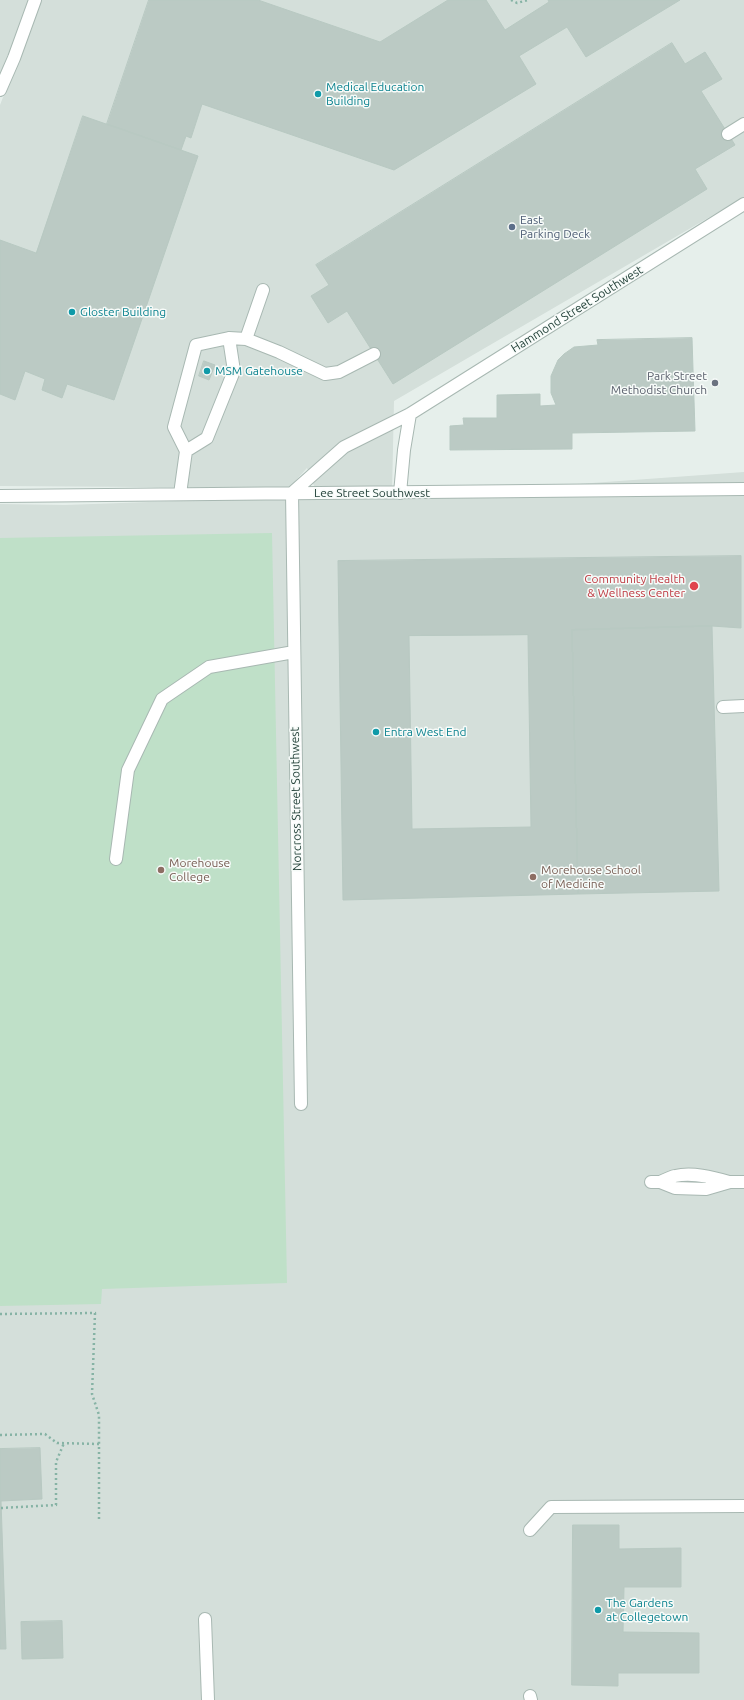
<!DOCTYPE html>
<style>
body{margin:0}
canvas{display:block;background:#e6efeb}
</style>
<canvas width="744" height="1700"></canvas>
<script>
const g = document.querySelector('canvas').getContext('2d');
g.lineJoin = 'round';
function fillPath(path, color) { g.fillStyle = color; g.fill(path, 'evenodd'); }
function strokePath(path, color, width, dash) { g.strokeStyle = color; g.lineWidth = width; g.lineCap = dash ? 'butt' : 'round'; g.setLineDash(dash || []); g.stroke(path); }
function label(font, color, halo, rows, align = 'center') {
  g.font = font + ' Ubuntu,sans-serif'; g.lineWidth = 3; g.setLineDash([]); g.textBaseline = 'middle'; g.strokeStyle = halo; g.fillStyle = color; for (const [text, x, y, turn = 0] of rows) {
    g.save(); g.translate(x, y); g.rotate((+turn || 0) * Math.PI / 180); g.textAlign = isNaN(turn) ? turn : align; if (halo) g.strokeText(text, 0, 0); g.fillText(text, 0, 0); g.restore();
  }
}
fillPath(new Path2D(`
 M0 0H30L0 79Z
 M41 0H744V197L394 401 392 494 481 491 744 472V1700H0V504L65 505 318 496 307 468 289 488 0 486V105Z`), '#d4dfda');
fillPath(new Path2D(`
 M272 533 287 1283 102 1289 101 1304 0 1306V538Z`), '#bfe0c8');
const building = new Path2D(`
 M149 0H258L380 42 448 0H486L505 30 549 2 548 0H680L586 57 567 27 519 56 536 84 394 170 202 104 191 138 186 136 181 150 107 124Z
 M672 43 685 64 705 52 722 79 701 91 735 145 695 169 707 189 393 384 347 311 328 323 311 296 329 285 316 265Z
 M83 116 198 156 114 400 67 384 62 398 42 390 45 379 25 371 15 400 0 394V240L36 253Z
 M692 338 695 431 572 433V449L450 450V426L464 425 463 418H497V395L540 394V406L556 405 551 393V376L558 360 564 354 574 347 598 345 597 340Z
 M204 361 215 365 209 380 199 376Z
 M741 556V628L712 626 572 630 578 894 343 900 338 561ZM528 635 531 827 412 829 409 636Z
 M712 626 719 891 578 894 572 630Z
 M40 1448 42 1499 1 1501 6 1649H0V1449Z
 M573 1525H619V1549L681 1548V1587H624L623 1632 699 1633V1673H618V1686L572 1685Z
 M62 1621 63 1658 22 1659 21 1622Z`);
fillPath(building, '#bbcac4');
strokePath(building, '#b8c9c2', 1);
const minor = new Path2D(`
 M0 90 14 58 35 0
 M728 134 744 124
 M246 339 263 290
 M186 451 207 438 234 371 229 338
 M292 493 301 1104
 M292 493 344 447 410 414 744 204
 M400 493 404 450 410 414
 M180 494 186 451 174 427 196 345 229 338 246 339 279 352 325 374 339 372 374 354
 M0 496 744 489
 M723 707 744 706
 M116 859 128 770 162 699 209 667 294 652
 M651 1182H660L675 1188 706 1189 730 1182H744
 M660 1182C665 1180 670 1177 675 1176 692 1172 712 1177 729 1182
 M530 1530 551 1507 744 1506
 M205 1619 208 1700
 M530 1696 531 1700`);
strokePath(minor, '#a8b8b2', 14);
strokePath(new Path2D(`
 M511 0 517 3 528 0
 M0 1314 95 1313 92 1394 99 1415V1444
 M0 1435 45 1434 57 1443 99 1444V1519
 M1 1508 56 1505V1462L64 1443`), '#86b3a5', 2.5, [2, 3]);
strokePath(minor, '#fff', 12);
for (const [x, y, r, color] of [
 [318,94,4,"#0f9aa8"],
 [512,227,4,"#5c6f8a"],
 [72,312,4,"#0f9aa8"],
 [207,371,4,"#0f9aa8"],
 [715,383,4,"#6b7280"],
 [694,586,5,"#e0444e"],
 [376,732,4,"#0f9aa8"],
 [161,870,4,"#8d6e63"],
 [533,877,4,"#8d6e63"],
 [598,1610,4,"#0f9aa8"]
]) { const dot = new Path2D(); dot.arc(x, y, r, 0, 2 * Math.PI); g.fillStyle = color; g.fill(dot); strokePath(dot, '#f7fbf9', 1.5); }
label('12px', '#0d838f', '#f7fbf9', [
 ["Medical Education",326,87],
 ["Building",326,101],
 ["Gloster Building",80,312],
 ["MSM Gatehouse",215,371],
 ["Entra West End",384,732],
 ["The Gardens",606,1603],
 ["at Collegetown",606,1617]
], 'left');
label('12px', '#4e5e75', '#f7fbf9', [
 ["East",520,220],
 ["Parking Deck",520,234]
], 'left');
label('12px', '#24423a', '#f7fbf9', [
 ["Hammond Street Southwest",577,309,-32],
 ["Lee Street Southwest",372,493],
 ["Norcross Street Southwest",296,799,-91]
]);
label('12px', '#5b616d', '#f7fbf9', [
 ["Park Street",707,376],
 ["Methodist Church",707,390]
], 'right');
label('12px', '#be3a42', '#f7fbf9', [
 ["Community Health",685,579],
 ["& Wellness Center",685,593]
], 'right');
label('12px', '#785e54', '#f7fbf9', [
 ["Morehouse",169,863],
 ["College",169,877],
 ["Morehouse School",541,870],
 ["of Medicine",541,884]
], 'left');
</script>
